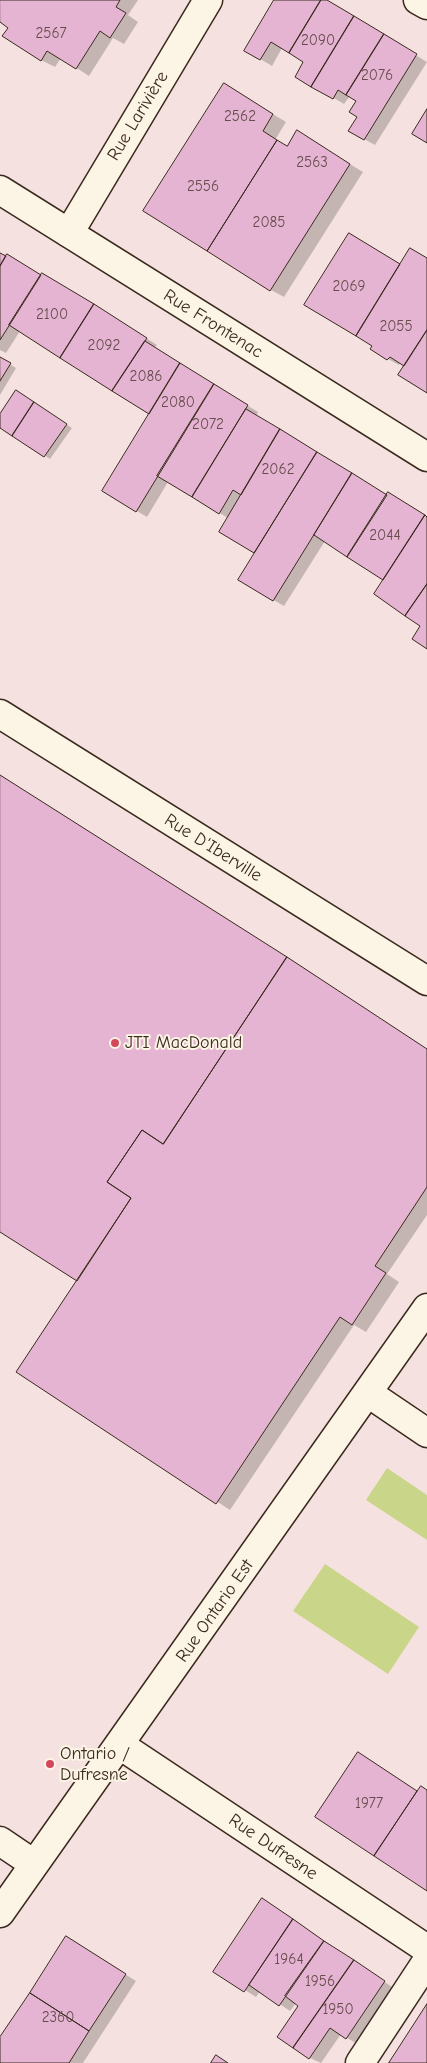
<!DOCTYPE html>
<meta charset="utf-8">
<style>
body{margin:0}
canvas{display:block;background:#f5e2e0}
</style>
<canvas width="427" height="2063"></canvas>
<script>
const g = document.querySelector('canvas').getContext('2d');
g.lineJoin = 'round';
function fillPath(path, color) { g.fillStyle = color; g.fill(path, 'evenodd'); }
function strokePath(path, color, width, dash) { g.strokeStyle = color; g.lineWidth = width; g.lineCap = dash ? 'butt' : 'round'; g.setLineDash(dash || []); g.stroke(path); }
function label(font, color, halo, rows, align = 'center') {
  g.font = font + ' "Comic Neue",sans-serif'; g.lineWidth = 4; g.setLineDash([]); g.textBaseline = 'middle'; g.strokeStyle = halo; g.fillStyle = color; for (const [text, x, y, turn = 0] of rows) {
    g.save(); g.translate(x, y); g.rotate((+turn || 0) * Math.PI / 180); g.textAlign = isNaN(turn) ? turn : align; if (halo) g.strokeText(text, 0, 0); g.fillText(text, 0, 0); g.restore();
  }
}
fillPath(new Path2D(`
 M387 1468 427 1495V1540L366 1500Z
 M325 1564 419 1627 388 1674 293 1611Z`), '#c9d689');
fillPath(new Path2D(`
 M0 0H138L128 15 138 22 124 44 113 38 89 76 61 58 55 67 41 60 10 27 0 21Z
 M275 0H325L427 62 375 145 364 139 359 116 358 101 350 96 344 104 296 76 305 61 282 48 272 66 245 50Z
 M238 93 286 122 275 140 288 148 310 140 363 172 284 297 271 290Z
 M350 235 401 265 427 259V391L406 365 401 362 399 365 388 359 374 345 306 305Z
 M0 253 105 312 157 345 154 348 258 412 256 416 387 496 399 500 427 518V648L422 626 385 580 325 541 284 606 239 580 256 553 220 531 228 518 168 482 147 517 103 491 151 414 20 331 6 353 0 350Z
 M0 358 16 368 0 395Z
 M22 395 72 428 50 459 0 426V416Z
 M0 776 301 966 427 1050V1215L387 1274 399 1282 366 1332 354 1325 230 1510 18 1371 79 1280 0 1231Z
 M369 1760 418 1792 427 1791V1888L317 1817Z
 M273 1906 395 1989 357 2044 341 2034 321 2063 310 2058 278 2036 300 2006 296 2003 290 2011 260 1991 256 1997 215 1971Z
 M66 1938 136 1981 83 2063H0V2039Z`), '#0003');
const building = new Path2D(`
 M0 0H120L116 7 126 13 110 38 100 31 76 69 47 51 41 61 2 36 8 28 0 22Z
 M274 0H321L289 53 271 42 260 60 244 51Z
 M321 0H327L354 16 311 87 295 77 303 62 289 53Z
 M354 16 384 34 346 95 338 90 333 99 311 87Z
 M384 34 417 54 364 140 348 131 357 117 349 112 356 101 346 95Z
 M224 83 273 114 263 131 277 140 207 251 143 211Z
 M427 109V143L412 134Z
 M297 130 350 164 270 291 207 251 277 140 287 146Z
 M349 233 400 264 356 336 304 305Z
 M410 248 427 258V330L404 366 390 357 387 360 370 349 372 346 356 336Z
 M0 253 6 256 0 266Z
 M7 254 41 275 0 340V266Z
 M42 273 94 304 60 358 9 325Z
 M94 304 147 338 112 391 60 358Z
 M427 330V393L398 375Z
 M145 341 180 363 149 414 112 391Z
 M0 357 11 363 0 381Z
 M180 363 214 384 136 512 102 491Z
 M214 384 248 405 192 497 157 476Z
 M16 390 34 402 12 436 0 428V414Z
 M34 402 67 424 44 457 12 436Z
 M246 409 280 429 241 495 233 490 219 514 192 497Z
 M280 429 317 452 254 553 219 532Z
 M317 452 352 473 273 601 238 580Z
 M352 473 387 495 347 557 314 535Z
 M388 492 425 515 383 580 347 557Z
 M425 515 427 517V584L405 616 374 594Z
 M427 584V649L412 639 420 626 405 616Z
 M0 775 287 957 163 1144 142 1130 107 1182 131 1198 77 1281 0 1232Z
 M287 957 427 1049V1187L375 1266 386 1273 352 1325 340 1317 216 1504 16 1372 131 1198 107 1182 142 1130 163 1144Z
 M358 1752 417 1791 374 1856 315 1817Z
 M421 1786 427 1790V1891L374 1856Z
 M262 1898 293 1919 244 1992 213 1972Z
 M293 1919 324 1941 279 2006 249 1985Z
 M66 1936 126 1974 89 2031 30 1993Z
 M324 1941 354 1960 293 2048 277 2037 298 2006 285 1996Z
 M354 1960 385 1981 346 2039 330 2028 309 2059 293 2048Z
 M30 1993 89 2031 69 2063H0V2037Z
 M427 2004V2063H389Z
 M216 2055 228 2063H211Z`);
fillPath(building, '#e5b4d3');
strokePath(building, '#3b2a1e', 1);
const minor = new Path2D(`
 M418 0 427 5
 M69 233 208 0
 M368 1393 427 1433
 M120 1745 427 1949
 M0 1841 34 1864
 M360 2063 427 1961`);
const secondary = new Path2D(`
 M0 190 427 457
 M0 714 427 981
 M0 1913 427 1308`);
strokePath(minor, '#3b2a1e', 31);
strokePath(secondary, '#3b2a1e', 31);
strokePath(minor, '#fcf5e5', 28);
strokePath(secondary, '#fcf5e5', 28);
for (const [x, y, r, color] of [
 [115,1043,5,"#d1495b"],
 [50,1764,5,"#d1495b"]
]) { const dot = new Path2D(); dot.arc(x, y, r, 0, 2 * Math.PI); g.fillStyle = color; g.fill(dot); strokePath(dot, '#fcf5e5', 2); }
label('15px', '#664c4b', null, [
 ["2567",51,34],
 ["2090",318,41],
 ["2076",377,76],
 ["2562",240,117],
 ["2563",312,163],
 ["2556",203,187],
 ["2085",269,223],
 ["2069",349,287],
 ["2100",52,315],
 ["2055",396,327],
 ["2092",104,346],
 ["2086",146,377],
 ["2080",178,403],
 ["2072",208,425],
 ["2062",278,470],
 ["2044",385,536],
 ["1977",369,1804],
 ["1964",289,1960],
 ["1956",320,1982],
 ["1950",338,2010],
 ["2360",58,2018]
]);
label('18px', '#3b2a1e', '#fcf5e5', [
 ["Rue Larivière",138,116,-59],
 ["Rue Frontenac",213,324,32],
 ["Rue D'Iberville",213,848,32],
 ["Rue Ontario Est",215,1611,-55],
 ["Rue Dufresne",273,1847,34]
]);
label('18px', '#3b2a1e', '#fcf5e5', [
 ["JTI MacDonald",125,1043],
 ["Ontario /",60,1754],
 ["Dufresne",60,1775]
], 'left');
</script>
